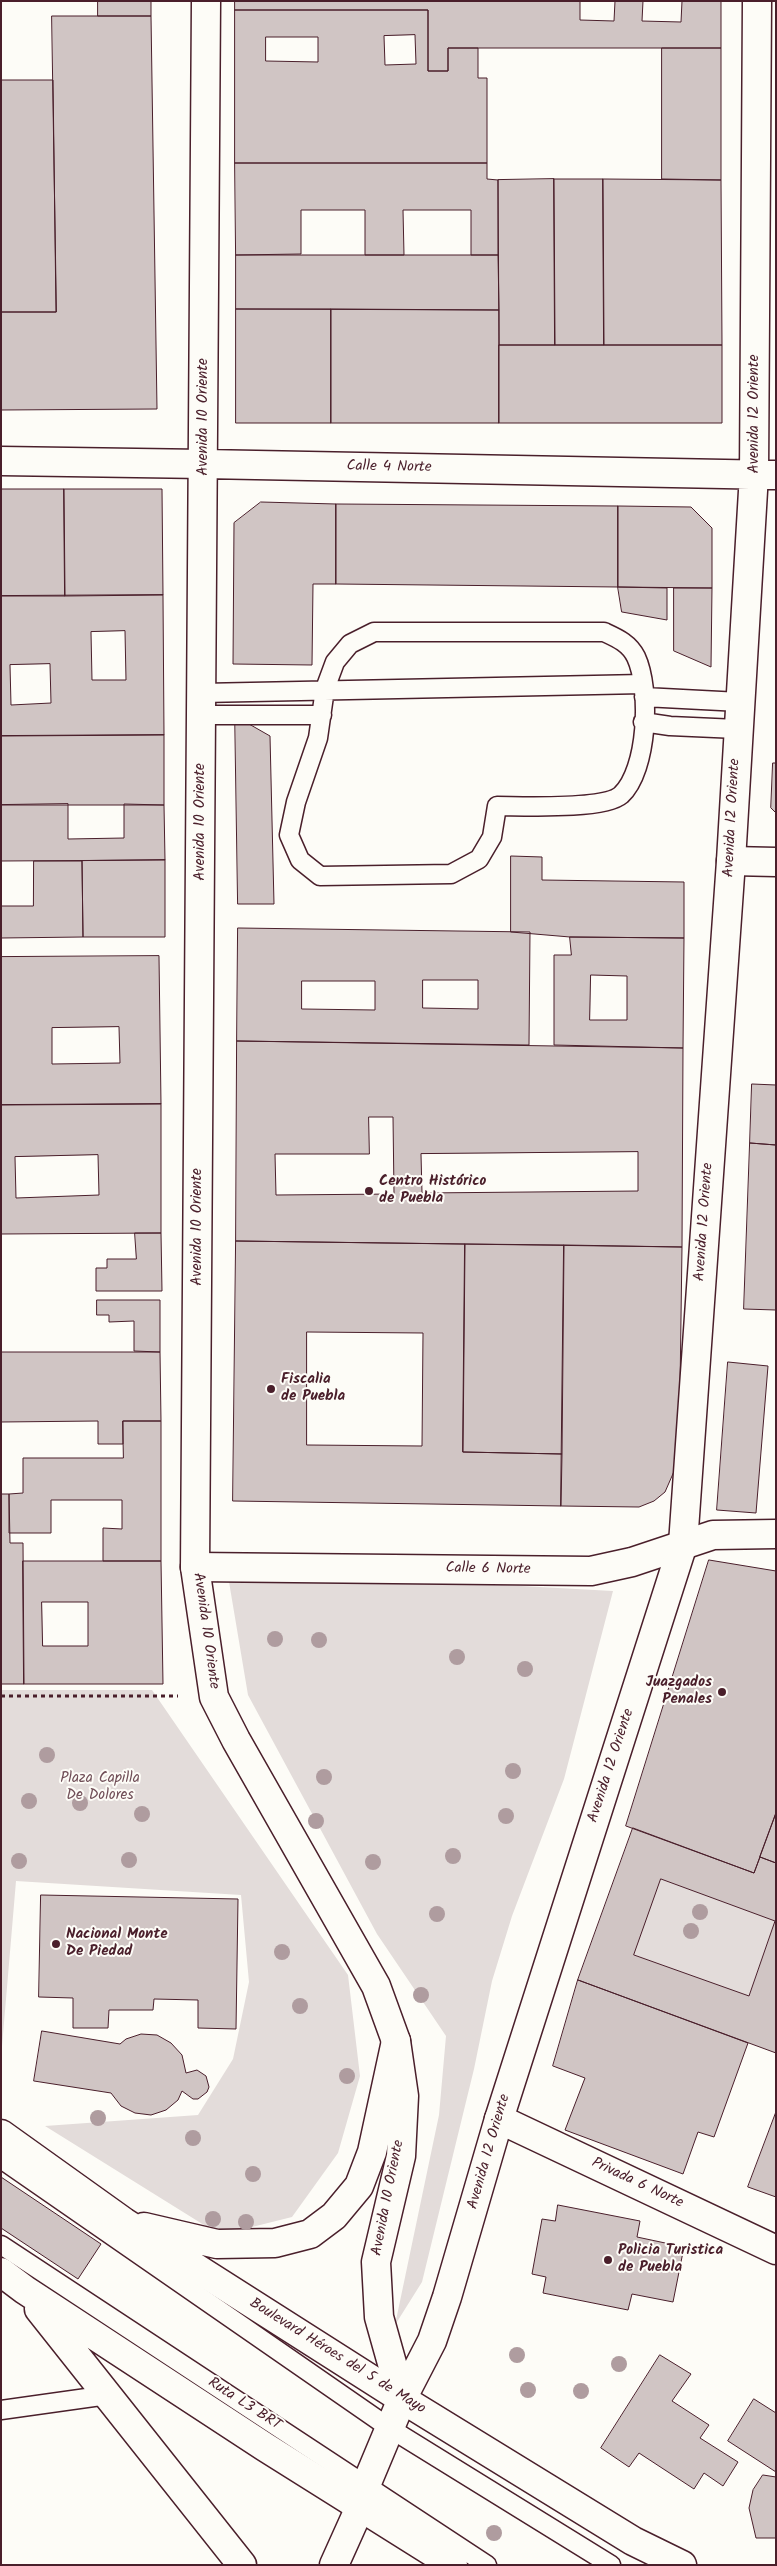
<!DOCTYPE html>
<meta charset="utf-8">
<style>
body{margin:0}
#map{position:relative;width:777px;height:2566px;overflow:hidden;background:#fdfcf7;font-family:Kalam,sans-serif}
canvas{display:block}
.frame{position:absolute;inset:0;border:2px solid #4a1f2b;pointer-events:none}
</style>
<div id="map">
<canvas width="777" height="2566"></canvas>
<div class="frame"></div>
</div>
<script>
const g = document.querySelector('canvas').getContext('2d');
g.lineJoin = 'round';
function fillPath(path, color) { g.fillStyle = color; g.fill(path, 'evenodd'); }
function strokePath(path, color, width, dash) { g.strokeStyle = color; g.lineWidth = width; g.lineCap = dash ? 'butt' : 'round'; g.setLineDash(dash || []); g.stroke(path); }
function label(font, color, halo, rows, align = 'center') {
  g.font = font + ' Kalam,sans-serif'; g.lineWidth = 4; g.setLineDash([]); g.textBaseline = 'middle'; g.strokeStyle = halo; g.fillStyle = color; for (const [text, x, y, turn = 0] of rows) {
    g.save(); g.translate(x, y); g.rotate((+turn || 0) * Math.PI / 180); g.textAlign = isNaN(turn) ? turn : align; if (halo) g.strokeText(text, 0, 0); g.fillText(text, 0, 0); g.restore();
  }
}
fillPath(new Path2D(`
 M227 1570 613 1591 564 1779 512 1916 492 1981 474 2069 422 2282 395 2325 439 2115 446 2036 377 1934 248 1695Z
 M1 1690H152L348 1975 360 2076 338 2153 292 2217 220 2235 45 2126 198 2115 233 2059 249 1982 241 1895 16 1881 1 2058Z
 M661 1879 775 1921 749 1996 634 1955Z`), '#e3dcda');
const building = new Path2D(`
 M98 1H151V16H98Z
 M235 1H580V20L614 21 615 1H643L642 21 681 22 682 1H721V48H448V71H428V10H235Z
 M235 10H428V71H448V48H478V78H487V163H235ZM415 35 416 64 385 65 384 36ZM266 37H318V62L266 61Z
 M52 16H151L157 409 1 410V312H56Z
 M662 48H721V180L662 179Z
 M1 80H53L56 312H1Z
 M235 163H487V179L498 180V255H471V210H403L404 255H365V210H301V254L236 255Z
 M554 179 555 345H499L498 180Z
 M554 179H603L604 345H555Z
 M603 179 721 180 722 345H604Z
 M236 255H498L499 310 236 309Z
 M236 309H331V423H236Z
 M331 309 499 310V423H331Z
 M499 345H722V423H499Z
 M1 489H64L65 596H1Z
 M64 489H162L163 595 65 596Z
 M261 502 336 504V584H313L312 665 233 664 234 523Z
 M336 504 618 506V587L336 584Z
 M618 506 691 507 712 528V588L618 587Z
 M618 587 667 588V620L622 612Z
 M674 588H712L711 667 674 651Z
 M163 595 164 735 1 736V596ZM125 631 126 680H92L91 632ZM50 664 51 703 11 705 10 665Z
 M235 716 270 736 274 904H238Z
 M164 735V805H1V736Z
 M773 763H776V813L771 808Z
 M68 804V839L124 838V804L164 805 165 860 1 861V805Z
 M511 856 542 857V880L684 882V938L570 937 511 932Z
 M165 860V937H83L82 861Z
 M34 861H82L83 937 1 938V906H33Z
 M238 928 530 932 529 1045 237 1041ZM423 980H478V1009L423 1008ZM302 981H375V1010L302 1009Z
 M570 937 684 938 683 1048 554 1045V955H571ZM591 975 627 976V1020H590Z
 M159 956 161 1104 1 1105V957ZM119 1027 120 1063 52 1064V1028Z
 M237 1041 683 1048 682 1247 236 1241ZM369 1117H393L394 1194 276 1195 275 1154H369ZM638 1152V1191L422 1193 421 1154Z
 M752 1084 776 1085V1145L750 1143Z
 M161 1104V1233L1 1234V1105ZM98 1155 99 1195 16 1198 15 1157Z
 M750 1143 776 1145V1310L744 1309Z
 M135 1233H161L162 1291H96V1268H107V1259H136Z
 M236 1241 465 1244 463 1452 562 1454 561 1506 233 1501ZM307 1332 423 1333 422 1446 307 1445Z
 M465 1244 564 1245 562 1454 463 1452Z
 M564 1245 682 1247 679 1460 665 1492 654 1501 639 1507 561 1506Z
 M97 1300H160V1352L134 1351V1321L109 1322V1315H97Z
 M1 1352H160L161 1421H123V1444H98V1421L1 1422Z
 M728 1362 768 1366 756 1513 717 1510Z
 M123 1421H161V1561H103V1528L122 1529V1500H51V1533H9V1494L23 1493V1458H123Z
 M1 1494H9L10 1543H23L24 1684H1Z
 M709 1560 776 1571V1813L754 1873 626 1826Z
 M23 1561H161L163 1684H24ZM42 1602H88V1646H43Z
 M776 1813V1863L760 1857Z
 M633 1828 754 1873 760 1857 776 1863V2053L578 1980ZM661 1879 775 1921 749 1996 634 1955Z
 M41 1895 238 1899 236 2029 198 2028V2000L154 1999 153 2010H109L108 2028H73V1998L39 1997Z
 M578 1980 748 2043 714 2137 698 2132 683 2174 565 2130 585 2078 553 2066Z
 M42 2031 120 2044 126 2039 141 2034 157 2035 171 2043 182 2055 186 2073 197 2070 206 2076 209 2087 207 2092 198 2099H193L182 2091 178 2100 166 2110 151 2115 135 2113 121 2106 111 2093 34 2081Z
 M776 2112V2197L748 2187Z
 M1 2177 101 2244 78 2279 1 2228Z
 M558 2205 640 2221 637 2237 684 2247 673 2302 632 2294 628 2310 543 2293 546 2277 532 2274 542 2219 555 2221Z
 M660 2355 691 2374 672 2401 709 2425 700 2438 738 2462 723 2486 704 2473 694 2489 639 2453 629 2467 601 2448Z
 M754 2399 776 2413V2472L728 2441Z
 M763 2475 776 2477V2538H756L749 2508 753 2490Z`);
fillPath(building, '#d0c5c4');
strokePath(building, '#4a1f2b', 1);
const lane = new Path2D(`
 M374 632H604C617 638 629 643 636 657 651 689 648 770 621 795 604 810 522 806 497 806L492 837 479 859 451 874 320 876 300 860 289 835 296 802 318 738 325 689 335 662 350 644Z
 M202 693 643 684
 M644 697 740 702
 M202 715H322
 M643 722 670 726 737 729
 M1 2159 391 2429 611 2565
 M1 2245 487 2565
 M1 2410 108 2395`);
const street = new Path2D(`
 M1 461 204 464
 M731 861 776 862
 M195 1567 591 1571 632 1562 713 1535 776 1534
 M499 2119 776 2250`);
const secondary = new Path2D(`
 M206 1 195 1567 214 1697 236 1740 376 1986 396 2041 404 2096 401 2156 376 2262 379 2317 402 2399
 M204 464 776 475
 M334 2565 361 2505 366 2485 402 2399 432 2341 447 2297 499 2119 683 1544 731 861 754 474 757 1`);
const primary = new Path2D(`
 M1 2134 124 2222 402 2399 633 2541 682 2565
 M144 2227 217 2244 275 2243 310 2234 334 2216 359 2186 372 2152 396 2041
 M1 2272 25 2290 265 2447 453 2565
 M39 2309 242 2565`);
strokePath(lane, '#4a1f2b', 21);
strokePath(street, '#4a1f2b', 31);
strokePath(secondary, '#4a1f2b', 31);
strokePath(primary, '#4a1f2b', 31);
strokePath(new Path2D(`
 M1 1696H178`), '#4a1f2b', 3, [4, 4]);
strokePath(lane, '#fdfcf7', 18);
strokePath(street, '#fdfcf7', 28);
strokePath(secondary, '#fdfcf7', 28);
strokePath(primary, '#fdfcf7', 28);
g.fillStyle = '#af9c9f';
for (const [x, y] of [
 [275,1639],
 [319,1640],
 [457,1657],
 [525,1669],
 [47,1755],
 [513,1771],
 [324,1777],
 [29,1801],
 [80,1803],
 [142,1814],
 [506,1816],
 [316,1821],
 [453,1856],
 [129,1860],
 [19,1861],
 [373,1862],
 [700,1912],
 [437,1914],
 [691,1931],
 [282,1952],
 [421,1995],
 [300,2006],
 [347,2076],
 [98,2118],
 [193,2138],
 [253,2174],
 [213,2219],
 [246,2222],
 [517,2355],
 [619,2364],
 [528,2390],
 [581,2391],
 [494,2533]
]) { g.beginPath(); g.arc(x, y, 8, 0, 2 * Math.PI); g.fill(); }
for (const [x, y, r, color] of [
 [369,1191,5,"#4a1f2b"],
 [271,1389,5,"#4a1f2b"],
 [722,1692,5,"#4a1f2b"],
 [56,1944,5,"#4a1f2b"],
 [608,2260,5,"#4a1f2b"]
]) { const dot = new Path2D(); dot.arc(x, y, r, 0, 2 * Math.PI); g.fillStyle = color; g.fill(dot); strokePath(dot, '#fdfcf7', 2); }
label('15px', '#4a1f2b', '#fdfcf7', [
 ["Avenida 12 Oriente",755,414,-90],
 ["Avenida 10 Oriente",204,417,-90],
 ["Calle 4 Norte",389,468,1],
 ["Avenida 12 Oriente",733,818,-87],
 ["Avenida 10 Oriente",201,822,-90],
 ["Avenida 12 Oriente",705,1222,-86],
 ["Avenida 10 Oriente",198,1227,-90],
 ["Calle 6 Norte",488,1570,1],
 ["Avenida 10 Oriente",205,1631,82],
 ["Avenida 12 Oriente",612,1766,-72],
 ["Avenida 12 Oriente",490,2152,-74],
 ["Privada 6 Norte",637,2184,25],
 ["Avenida 10 Oriente",389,2198,-79],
 ["Boulevard Héroes del 5 de Mayo",337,2357,32],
 ["Ruta L3 BRT",244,2405,33]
]);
label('bold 15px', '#4a1f2b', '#fdfcf7', [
 ["Centro Histórico",379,1182],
 ["de Puebla",379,1199],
 ["Fiscalia",281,1380],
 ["de Puebla",281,1397],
 ["Juazgados",712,1683,"right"],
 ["Penales",712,1700,"right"],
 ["Nacional Monte",66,1935],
 ["De Piedad",66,1952],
 ["Policia Turistica",618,2251],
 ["de Puebla",618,2268]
], 'left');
label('15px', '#704e57', '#fdfcf7', [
 ["Plaza Capilla",100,1779],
 ["De Dolores",100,1796]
]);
</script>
